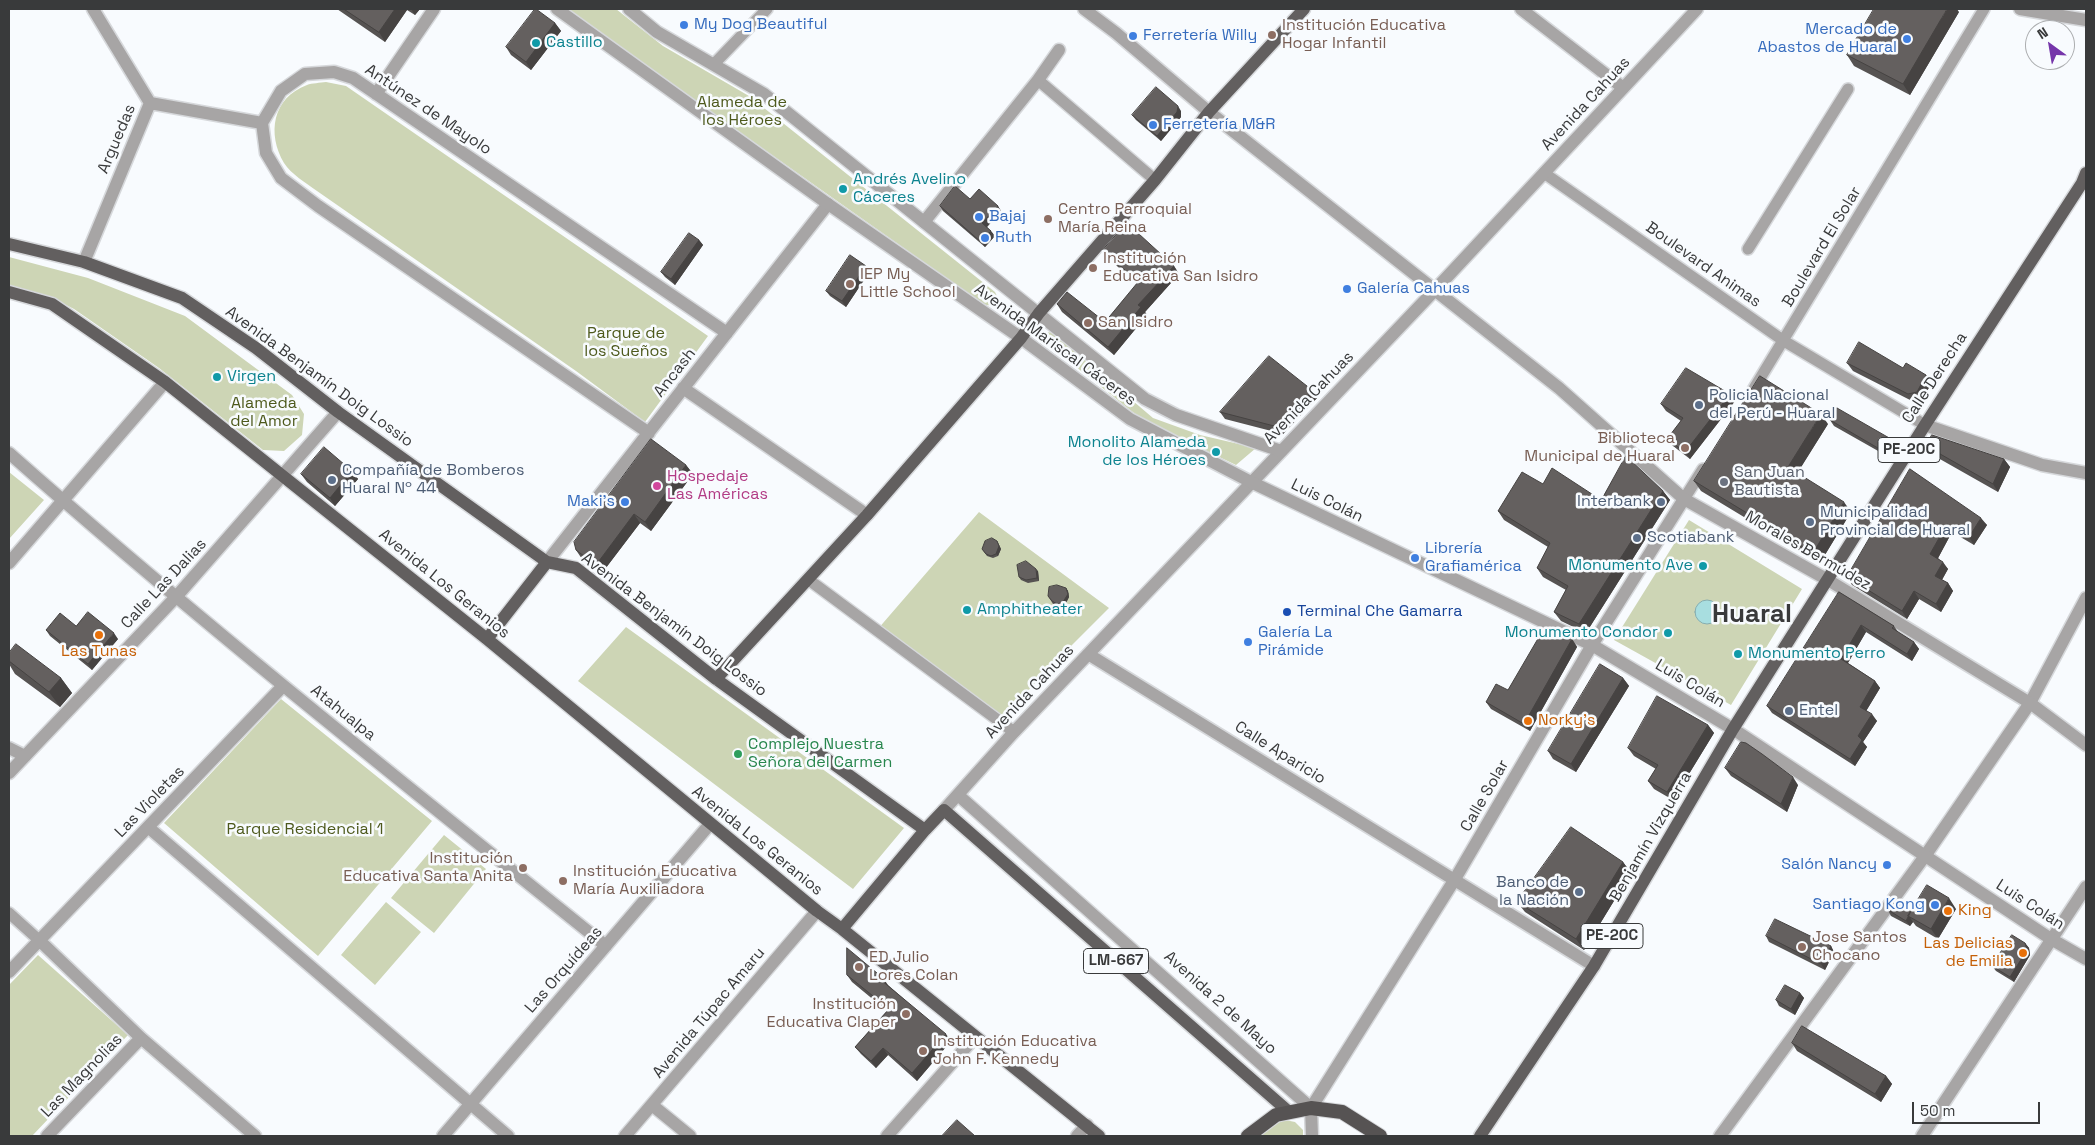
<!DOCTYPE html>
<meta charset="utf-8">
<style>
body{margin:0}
#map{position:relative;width:2095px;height:1145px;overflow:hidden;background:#f8fbfe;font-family:"Space Grotesk",sans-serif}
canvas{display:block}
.frame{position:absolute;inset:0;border:10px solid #393a3b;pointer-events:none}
.north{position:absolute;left:2025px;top:20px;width:50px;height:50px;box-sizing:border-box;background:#f8fbfe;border:1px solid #acaeb0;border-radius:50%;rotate:328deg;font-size:14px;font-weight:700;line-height:20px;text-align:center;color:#393a3b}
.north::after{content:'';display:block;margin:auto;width:18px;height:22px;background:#7535aa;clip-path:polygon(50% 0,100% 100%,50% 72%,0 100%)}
.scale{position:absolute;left:1912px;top:1102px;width:128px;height:22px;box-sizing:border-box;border:2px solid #393a3b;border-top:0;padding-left:6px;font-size:15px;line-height:18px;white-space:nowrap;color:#393a3b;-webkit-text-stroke:4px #f8fbfe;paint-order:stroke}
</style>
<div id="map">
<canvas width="2095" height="1145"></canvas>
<div class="frame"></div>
<div class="north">N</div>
<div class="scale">50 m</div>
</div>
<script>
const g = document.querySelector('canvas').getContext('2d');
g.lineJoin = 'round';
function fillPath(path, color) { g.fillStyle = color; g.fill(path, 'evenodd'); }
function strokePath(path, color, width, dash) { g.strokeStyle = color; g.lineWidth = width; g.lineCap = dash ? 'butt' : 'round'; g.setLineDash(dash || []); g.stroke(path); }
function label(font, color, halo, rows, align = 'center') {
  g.font = font + ' "Space Grotesk",sans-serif'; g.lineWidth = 5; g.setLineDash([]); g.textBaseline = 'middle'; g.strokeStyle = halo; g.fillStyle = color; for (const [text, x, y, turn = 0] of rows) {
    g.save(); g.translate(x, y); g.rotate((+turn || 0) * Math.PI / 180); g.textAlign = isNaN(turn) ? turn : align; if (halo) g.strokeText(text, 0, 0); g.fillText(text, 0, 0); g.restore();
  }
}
fillPath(new Path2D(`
 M565 9H616L663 46 749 96 995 292 999 300C995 307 989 306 983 304Z
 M326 82 346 86 708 336 645 422 576 371 317 191C306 183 291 174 284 163 267 134 272 98 307 85 312 83 320 83 326 82Z
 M9 257 88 278 185 316 292 395 304 414 302 435 284 451 263 450 159 368 74 309 50 297 9 285Z
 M1047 332 1053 333 1153 418 1200 435 1256 448 1236 465 1144 421 1046 343 1042 339 1043 334Z
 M9 472 44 500 9 539Z
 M979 512 1109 608 1043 674 1001 721 877 630Z
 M1689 520 1802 589 1731 705 1614 640Z
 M626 627 904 828 853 889 578 681Z
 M281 699 432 821 318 956 164 823Z
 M444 835 486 869 434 933 391 898Z
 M386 902 421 932 375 985 341 955Z
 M38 955 128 1035 32 1136H9V985Z
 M1285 1120 1295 1122 1303 1130V1136H1260L1275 1124Z`), '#cdd5b5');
const water = new Path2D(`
 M1695 612a12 12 0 1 1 24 0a12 12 0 1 1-24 0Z`);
fillPath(water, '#a8dee0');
strokePath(water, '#87adae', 1);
const pedestrian = new Path2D(`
 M714 64 767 9
 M1038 80 1155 180
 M1544 173 1784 341 1925 425
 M1748 249 1848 89
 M1753 390 1984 9
 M1684 499 1703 469
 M809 580 1014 732
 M9 913 40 941`);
const minor = new Path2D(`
 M1084 9 1116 33 1209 112
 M1521 9 1622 87
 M2020 9 2086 20
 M376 94 434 9
 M150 103 262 123
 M924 222 1038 80 1059 50
 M84 262 150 103 93 9
 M683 388 867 515
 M1925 425 2042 465 2086 473
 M649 433 318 206 281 178 266 153 262 123 281 91 305 74 334 72 353 78 727 333
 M9 453C202 624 405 784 606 946
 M547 562 828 204
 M9 563 165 382
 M1088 654 1594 966
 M9 748 25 756
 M958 795 1311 1108
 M944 810 1014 732 1434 291 1697 9
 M148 827 508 1136
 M40 941 141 1038 255 1136
 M9 972 283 686
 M652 1105 690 1136
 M47 1136 141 1038
 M443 1136 710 824
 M625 1136 817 911
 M887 1136 975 1037
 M1077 1136 1087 1125
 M1720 1136 1925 856 2030 703 2086 598
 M1922 1136 2086 887`);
const tertiary = new Path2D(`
 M557 9 828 204 1021 338 1130 419 1251 482 1592 645 1733 729 2051 939 2086 959
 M629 9 657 32 764 94 1145 399 1176 415 1281 451
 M1209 112 1559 388 1684 499 1828 580 2030 703 2086 745
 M9 773 176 597 338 412
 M1312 1136 1311 1108 1455 879 1592 645 1684 499`);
const primary = new Path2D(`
 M9 244 84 262 182 298 256 348 338 412 547 562 576 568 716 679 925 830
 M9 292 52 304 165 382 487 639 817 911 842 929 1099 1136
 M487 639 547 562
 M716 679 867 515 1021 338 1039 313 1155 180 1209 112 1304 9
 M842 929 925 830 944 810 1289 1112
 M1480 1136 1594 966 1733 729 1925 425 2082 183 2086 173`);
const trunk = new Path2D(`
 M1248 1136 1276 1115 1311 1108 1342 1112 1380 1136`);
strokePath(pedestrian, '#d6d8db', 14);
strokePath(minor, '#d6d8db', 15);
strokePath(tertiary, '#d6d8db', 15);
strokePath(primary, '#d6d8db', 15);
strokePath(trunk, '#d6d8db', 16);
strokePath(pedestrian, '#a7a5a5', 11);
strokePath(minor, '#a7a5a5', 12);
strokePath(tertiary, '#a7a5a5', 12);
strokePath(primary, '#625f5f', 12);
strokePath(trunk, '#565353', 14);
fillPath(new Path2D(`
 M337 9H420L415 15 407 10 385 42Z
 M1959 12 1910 95 1854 66 1847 55Z
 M555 23 561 31 531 70 511 55 506 47Z
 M1181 111V117L1161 141 1136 120 1132 115Z
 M970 199 998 206 1001 211 987 227 995 236 985 247 943 211 940 206Z
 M699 240 703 245 675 285 665 277 661 272Z
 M1103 250 1174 266 1179 274 1145 312 1147 315 1114 355 1062 312 1057 304 1105 322 1137 284 1108 258Z
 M870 271 846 307 830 296 826 291Z
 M1847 363 1903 368 1926 375 1931 383 1923 400 1914 402 1853 371Z
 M1317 398 1283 434 1225 419 1220 412Z
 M1735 401 1690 459 1673 446 1667 439 1681 421 1666 411 1661 404Z
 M1830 420 1891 439 1894 445 1887 456 1834 426Z
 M1828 424 1797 473 1851 512 1820 563 1701 491 1694 481Z
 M1926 446 2004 459 2010 467 1998 492 1931 454Z
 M686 465 693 474 651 531 640 523 602 573 582 559 576 550Z
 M1910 469 1987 525 1974 545 1952 532 1938 558 1948 569 1942 580 1948 583 1953 591 1941 612 1919 599 1907 619 1852 585 1847 577Z
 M352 471 358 479 335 506 307 482 301 474Z
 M1543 484 1601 500 1663 491 1670 500 1586 633 1561 621 1554 612 1566 590 1543 577 1537 568 1548 547 1504 520 1498 511Z
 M997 541 1001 549 998 556 993 558 987 556 982 549Z
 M1038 571 1039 581 1028 583 1021 580 1019 577Z
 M1066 588 1068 591 1069 597 1065 605 1059 606 1053 604 1048 596Z
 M1839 592 1894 626 1898 632 1914 642 1919 649 1912 661 1866 632 1848 663 1875 681 1880 688 1866 711 1877 721 1863 742 1867 747 1855 766 1772 713 1767 706Z
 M76 626 118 639 92 670 50 636 46 630Z
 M1546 631 1572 639 1577 647 1530 731 1491 709 1486 702 1508 690Z
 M9 653 61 678 72 693 60 707 15 674 9 664Z
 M1623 678 1629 686 1576 772 1553 759 1548 751Z
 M1708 725 1714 733 1673 800 1654 789 1648 781 1656 769 1634 756 1628 748Z
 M1725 768 1798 785 1787 812 1731 776Z
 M1623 862 1631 873 1584 950 1525 912 1517 902Z
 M1912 909H1956L1938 939 1916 926 1913 922 1910 926 1891 916 1888 910Z
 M1766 936 1831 946 1834 952 1825 970 1769 942Z
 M2025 943 2029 948 2030 955 2014 982 1996 971 1992 966Z
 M847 975 888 985 951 1041 917 1081 888 1055 876 1068 861 1054 855 1047 887 1011 852 982Z
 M1800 993 1804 998 1795 1015 1779 1006 1776 1000Z
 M1792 1043 1886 1076 1892 1084 1881 1102 1797 1051Z`), '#565352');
fillPath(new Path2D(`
 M395 9H407V10L385 42 379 32Z
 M411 9H420L415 15Z
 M1947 9H1957L1959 12 1910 95 1903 84Z
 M555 23 561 31 531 70 526 62Z
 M1178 106 1181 111V117L1161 141 1157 136Z
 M998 206 1001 211 986 228 982 223Z
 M991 231 995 236 985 247 981 242Z
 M699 240 703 245 675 285 671 279Z
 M866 266 870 271 846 307 842 301Z
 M1174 266 1179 274 1145 312 1147 315 1114 355 1108 347 1138 305Z
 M1926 375 1931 383 1923 400 1917 392Z
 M1312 390 1317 398 1283 434 1278 427Z
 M1730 394 1735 401 1690 459 1685 452Z
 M1821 414 1828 424 1795 477 1788 467Z
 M1891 439 1894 445 1887 456 1883 451Z
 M2004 459 2010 467 1998 492 1993 484Z
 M686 465 693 474 651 531 645 522Z
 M352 471 358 479 335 506 330 498Z
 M1663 491 1670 500 1586 633 1579 624Z
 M1844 502 1851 512 1820 563 1813 553Z
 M634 514 640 523 602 573 596 565Z
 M1981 518 1987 525 1974 545 1969 537Z
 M1947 524 1952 532 1936 562 1930 554Z
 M997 541 1001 549 998 556 996 554Z
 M1943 562 1948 569 1940 583 1935 576Z
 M1036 569 1038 571 1039 581 1037 578Z
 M1948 583 1953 591 1941 612 1936 604Z
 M1066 588 1068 591 1069 597 1065 605 1063 602Z
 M1914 591 1919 599 1907 619 1902 611Z
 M1861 625 1866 632 1846 666 1841 659Z
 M114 633 118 639 92 670 88 664Z
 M1572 639 1577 647 1530 731 1524 724Z
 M1914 642 1919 649 1912 661 1907 654Z
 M61 678 72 693 60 707 49 692Z
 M1623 678 1629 686 1576 772 1571 764Z
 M1875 681 1880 688 1865 713 1860 707Z
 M1872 714 1877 721 1863 742 1867 747 1855 766 1850 759 1858 736Z
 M1708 725 1714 733 1673 800 1667 792Z
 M1793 777 1798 785 1787 812 1781 804Z
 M1623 862 1631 873 1584 950 1576 939Z
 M1949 898 1956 909 1938 939 1931 929Z
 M1909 916 1913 922 1910 926 1906 921Z
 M2025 943 2029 948 2030 955 2014 982 2010 977Z
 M1831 946 1834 952 1825 970 1821 964Z
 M883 978 888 985 887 988 881 980Z
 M1800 993 1804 998 1795 1015 1791 1009Z
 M946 1034 951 1041 917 1081 912 1073Z
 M883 1048 888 1055 876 1068 871 1061Z
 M1886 1076 1892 1084 1881 1102 1875 1094Z`), '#464342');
const building = new Path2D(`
 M344 9H395L379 32Z
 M535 9H536L555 23 526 62 506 47Z
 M1874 9H1947L1903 84 1847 55Z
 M1156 87 1178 106 1177 112 1157 136 1132 115Z
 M955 186 970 199 979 189 998 206 982 223 991 231 981 242 940 206Z
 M1127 223 1174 266 1138 305 1141 307 1108 347 1057 304 1067 292 1105 322 1138 282 1103 250Z
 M689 233 699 240 671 279 661 272Z
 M850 255 866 266 842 301 826 291Z
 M1859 342 1903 368 1906 363 1926 375 1917 392 1908 394 1847 363Z
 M1269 356 1312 390 1278 427 1220 412Z
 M1686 368 1730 394 1685 452 1667 439 1683 418 1661 404Z
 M1760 376 1821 414 1788 467 1844 502 1813 553 1694 481Z
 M1837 408 1891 439 1883 451 1830 420Z
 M1932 435 2004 459 1993 484 1926 446Z
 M651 439 686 465 645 522 634 514 596 565 576 550 574 542Z
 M324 447 352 471 330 498 301 474Z
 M1626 456 1663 491 1579 624 1554 612 1568 586 1537 568 1550 543 1498 511 1522 472 1543 484 1552 468 1601 500Z
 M1910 469 1981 518 1969 537 1947 524 1930 554 1943 562 1935 576 1948 583 1936 604 1914 591 1902 611 1847 577Z
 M992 538 997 541 999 546 996 554 991 556 986 554 982 549 985 541Z
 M1026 561 1036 569 1037 578 1026 580 1019 577 1017 565Z
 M1057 585 1066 588 1068 594 1063 602 1057 604 1052 601 1048 596 1049 587Z
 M1839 592 1894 626 1892 628 1914 642 1907 654 1861 625 1841 659 1875 681 1860 707 1872 714 1858 736 1862 740 1850 759 1767 706Z
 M88 612 114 633 88 664 46 630 60 613 76 626Z
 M1548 628 1572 639 1524 724 1486 702 1496 684 1508 690 1543 630 1546 631Z
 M16 644 61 678 49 692 9 661V653Z
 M1600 664 1623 678 1571 764 1548 751Z
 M1657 696 1708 725 1667 792 1648 781 1658 765 1628 748Z
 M1741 742 1746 743 1762 754 1793 777 1781 804 1725 768Z
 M1571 827 1623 862 1576 939 1517 902Z
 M1927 885 1949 898 1931 929 1908 916Z
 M1896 899 1912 909 1906 921 1888 910Z
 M1775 919 1831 946 1821 964 1766 936Z
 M2012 935 2025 943 2027 950 2010 977 1992 966Z
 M847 948 883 978 881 980 946 1034 912 1073 883 1048 871 1061 855 1047 889 1009 847 975Z
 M1785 985 1800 993 1791 1009 1776 1000Z
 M1802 1026 1886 1076 1875 1094 1792 1043Z
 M957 1120 975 1136H942Z`);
fillPath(building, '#64605f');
strokePath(building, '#464342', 1);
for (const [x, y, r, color] of [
 [684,25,5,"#3f7fe0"],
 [1272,35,5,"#8d6e63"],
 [1133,36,5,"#3f7fe0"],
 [1907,39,5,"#3f7fe0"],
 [536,43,5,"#0f9aa8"],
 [1153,125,5,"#3f7fe0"],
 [843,189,5,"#0f9aa8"],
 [979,217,5,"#3f7fe0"],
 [1048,219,5,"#8d6e63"],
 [985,238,5,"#3f7fe0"],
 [1093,268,5,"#8d6e63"],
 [850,284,5,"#8d6e63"],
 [1347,289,5,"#3f7fe0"],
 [1088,323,5,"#8d6e63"],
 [217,377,5,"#0f9aa8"],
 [1699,405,5,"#5c6f8a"],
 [1685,448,5,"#8d6e63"],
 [1216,452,5,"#0f9aa8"],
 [332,480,5,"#5c6f8a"],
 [1724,482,5,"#6b7280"],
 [657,486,5,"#d1479c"],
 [625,502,5,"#3f7fe0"],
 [1661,502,5,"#5c6f8a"],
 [1810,522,5,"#5c6f8a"],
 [1637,538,5,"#5c6f8a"],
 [1415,558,5,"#3f7fe0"],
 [1703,566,5,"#0f9aa8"],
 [967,610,5,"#0f9aa8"],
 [1287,612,5,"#1a4fb4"],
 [1668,633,5,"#0f9aa8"],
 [99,635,5,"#e8710a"],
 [1248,642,5,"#3f7fe0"],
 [1738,654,5,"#0f9aa8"],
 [1789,711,5,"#5c6f8a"],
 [1528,721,5,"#e8710a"],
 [738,754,5,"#2e9e5b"],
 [1887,865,5,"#3f7fe0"],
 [523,868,5,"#8d6e63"],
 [563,881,5,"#8d6e63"],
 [1579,892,5,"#5c6f8a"],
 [1935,905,5,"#3f7fe0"],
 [1948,911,5,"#e8710a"],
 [1802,947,5,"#8d6e63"],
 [2023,953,5,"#e8710a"],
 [859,967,5,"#8d6e63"],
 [906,1014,5,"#8d6e63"],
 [923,1051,5,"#8d6e63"]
]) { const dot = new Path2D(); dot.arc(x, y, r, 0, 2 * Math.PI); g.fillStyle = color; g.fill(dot); strokePath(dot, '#f8fbfe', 2); }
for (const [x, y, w] of [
 [1909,450,62],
 [1612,936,62],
 [1116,961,65]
]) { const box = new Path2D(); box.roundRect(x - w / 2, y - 12.5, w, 25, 4); g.fillStyle = '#f8fbfe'; g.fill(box); strokePath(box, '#393a3b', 1); }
label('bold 15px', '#393a3b', null, [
 ["PE-20C",1909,450],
 ["PE-20C",1612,936],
 ["LM-667",1116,961]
]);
label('16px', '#366cbe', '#f8fbfe', [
 ["My Dog Beautiful",694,25],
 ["Mercado de",1897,30,"right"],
 ["Abastos de Huaral",1897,48,"right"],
 ["Ferretería Willy",1143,36],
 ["Ferretería M&R",1163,125],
 ["Bajaj",989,217],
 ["Ruth",995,238],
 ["Galería Cahuas",1357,289],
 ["Maki's",615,502,"right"],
 ["Librería",1425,549],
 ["Grafiamérica",1425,567],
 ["Galería La",1258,633],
 ["Pirámide",1258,651],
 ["Salón Nancy",1877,865,"right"],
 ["Santiago Kong",1925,905,"right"]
], 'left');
label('16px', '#785e54', '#f8fbfe', [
 ["Institución Educativa",1282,26],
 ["Hogar Infantil",1282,44],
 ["Centro Parroquial",1058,210],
 ["María Reina",1058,228],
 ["Institución",1103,259],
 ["Educativa San Isidro",1103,277],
 ["IEP My",860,275],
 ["Little School",860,293],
 ["San Isidro",1098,323],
 ["Biblioteca",1675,439,"right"],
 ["Municipal de Huaral",1675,457,"right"],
 ["Institución",513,859,"right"],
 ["Educativa Santa Anita",513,877,"right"],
 ["Institución Educativa",573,872],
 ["María Auxiliadora",573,890],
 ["Jose Santos",1812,938],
 ["Chocano",1812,956],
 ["ED Julio",869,958],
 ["Lores Colan",869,976],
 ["Institución",896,1005,"right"],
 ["Educativa Claper",896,1023,"right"],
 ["Institución Educativa",933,1042],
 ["John F. Kennedy",933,1060]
], 'left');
label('16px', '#0d838f', '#f8fbfe', [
 ["Castillo",546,43],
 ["Andrés Avelino",853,180],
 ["Cáceres",853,198],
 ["Virgen",227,377],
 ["Monolito Alameda",1206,443,"right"],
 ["de los Héroes",1206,461,"right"],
 ["Monumento Ave",1693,566,"right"],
 ["Amphitheater",977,610],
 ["Monumento Condor",1658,633,"right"],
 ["Monumento Perro",1748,654]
], 'left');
label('16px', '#4d591c', '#f8fbfe', [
 ["Alameda de",742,103],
 ["los Héroes",742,121],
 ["Parque de",626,334],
 ["los Sueños",626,352],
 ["Alameda",264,404],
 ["del Amor",264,422],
 ["Parque Residencial 1",305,830]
]);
label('16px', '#393a3b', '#f8fbfe', [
 ["Avenida Cahuas",1586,104,-47],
 ["Antúnez de Mayolo",428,110,34],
 ["Arguedas",117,139,-67],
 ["Boulevard El Solar",1822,247,-59],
 ["Boulevard Animas",1703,265,35],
 ["Avenida Mariscal Cáceres",1055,345,36],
 ["Ancash",675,373,-52],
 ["Avenida Benjamín Doig Lossio",319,377,36],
 ["Calle Derecha",1935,378,-57],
 ["Avenida Cahuas",1309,398,-46],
 ["Luis Colán",1327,501,26],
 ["Morales Bermúdez",1808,551,30],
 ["Calle Las Dalias",164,584,-47],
 ["Avenida Los Geranios",444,584,39],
 ["Avenida Benjamín Doig Lossio",674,625,37],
 ["Luis Colán",1690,684,31],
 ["Avenida Cahuas",1030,692,-47],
 ["Atahualpa",343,713,39],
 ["Calle Aparicio",1280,753,32],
 ["Calle Solar",1485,796,-60],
 ["Las Violetas",150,802,-46],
 ["Benjamín Vizquerra",1651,837,-60],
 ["Avenida Los Geranios",757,841,39],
 ["Luis Colán",2030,905,33],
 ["Las Orquídeas",564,970,-49],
 ["Avenida 2 de Mayo",1220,1003,42],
 ["Avenida Túpac Amaru",709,1013,-50],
 ["Las Magnolias",82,1076,-46]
]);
label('16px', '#4e5e75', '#f8fbfe', [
 ["Policia Nacional",1709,396],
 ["del Perú - Huaral",1709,414],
 ["Compañía de Bomberos",342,471],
 ["Huaral Nº 44",342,489],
 ["Interbank",1651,502,"right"],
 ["Municipalidad",1820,513],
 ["Provincial de Huaral",1820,531],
 ["Scotiabank",1647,538],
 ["Entel",1799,711],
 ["Banco de",1569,883,"right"],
 ["la Nación",1569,901,"right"]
], 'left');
label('16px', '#5b616d', '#f8fbfe', [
 ["San Juan",1734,473],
 ["Bautista",1734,491]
], 'left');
label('16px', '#b23c85', '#f8fbfe', [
 ["Hospedaje",667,477],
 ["Las Américas",667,495]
], 'left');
label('16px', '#164399', '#f8fbfe', [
 ["Terminal Che Gamarra",1297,612]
], 'left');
label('16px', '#c56008', '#f8fbfe', [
 ["Las Tunas",99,652,"center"],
 ["Norky's",1538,721],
 ["King",1958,911],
 ["Las Delicias",2013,944,"right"],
 ["de Emilia",2013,962,"right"]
], 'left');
label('16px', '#27864d', '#f8fbfe', [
 ["Complejo Nuestra",748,745],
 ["Señora del Carmen",748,763]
], 'left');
label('bold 26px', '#393a3b', '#f8fbfe', [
 ["Huaral",1752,615]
]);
</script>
